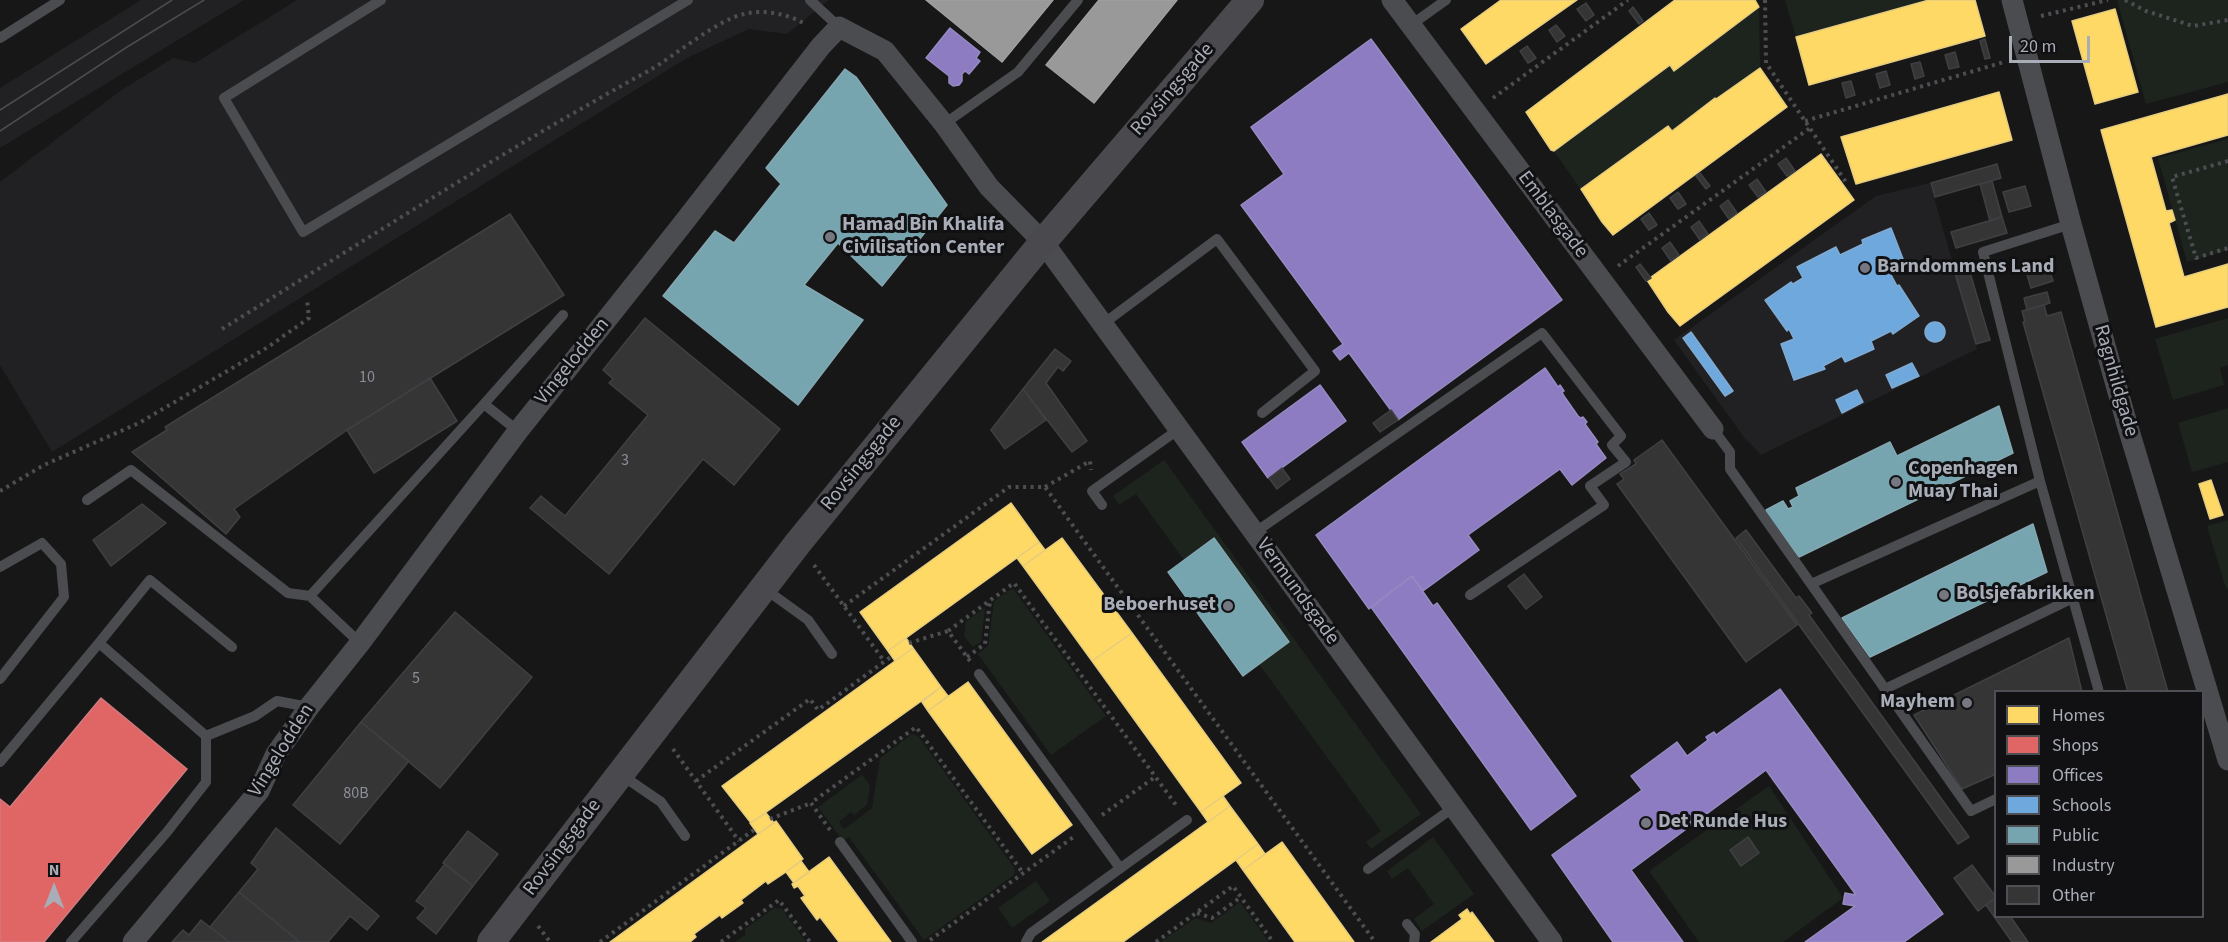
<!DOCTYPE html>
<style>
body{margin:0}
#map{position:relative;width:2228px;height:942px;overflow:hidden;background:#171717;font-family:"Source Sans 3",sans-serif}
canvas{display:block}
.legend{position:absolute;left:1994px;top:690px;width:210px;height:228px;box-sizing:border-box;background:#111113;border:2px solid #4d4f55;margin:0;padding:8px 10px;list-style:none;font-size:18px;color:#a8adb8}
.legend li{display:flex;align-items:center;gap:12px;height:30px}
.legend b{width:30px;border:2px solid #4d4f55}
.north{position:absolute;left:24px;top:858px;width:60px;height:60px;-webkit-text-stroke:4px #111113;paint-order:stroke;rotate:0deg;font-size:16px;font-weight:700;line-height:24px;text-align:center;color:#a8adb8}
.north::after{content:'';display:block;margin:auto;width:21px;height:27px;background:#a8adb8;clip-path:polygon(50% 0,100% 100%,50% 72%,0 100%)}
.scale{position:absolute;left:2009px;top:36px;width:81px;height:27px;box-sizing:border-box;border:3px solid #a8adb8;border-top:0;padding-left:8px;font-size:18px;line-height:21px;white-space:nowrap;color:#a8adb8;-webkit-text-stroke:4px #111113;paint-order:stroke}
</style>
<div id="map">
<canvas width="2228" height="942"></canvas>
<ul class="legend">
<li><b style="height:16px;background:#ffd966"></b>Homes</li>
<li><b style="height:16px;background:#e06666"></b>Shops</li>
<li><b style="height:16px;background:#8e7cc3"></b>Offices</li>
<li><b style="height:16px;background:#6fa8dc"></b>Schools</li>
<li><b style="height:16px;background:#76a5af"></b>Public</li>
<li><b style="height:16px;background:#999"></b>Industry</li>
<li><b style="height:16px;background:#353536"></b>Other</li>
</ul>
<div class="north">N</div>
<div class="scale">20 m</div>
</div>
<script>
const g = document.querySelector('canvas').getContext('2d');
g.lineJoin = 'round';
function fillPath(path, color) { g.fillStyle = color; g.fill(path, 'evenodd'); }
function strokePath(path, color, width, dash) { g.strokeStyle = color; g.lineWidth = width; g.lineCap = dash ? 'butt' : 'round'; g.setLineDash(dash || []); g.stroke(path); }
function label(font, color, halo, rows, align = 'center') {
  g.font = font + ' "Source Sans 3",sans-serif'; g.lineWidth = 6; g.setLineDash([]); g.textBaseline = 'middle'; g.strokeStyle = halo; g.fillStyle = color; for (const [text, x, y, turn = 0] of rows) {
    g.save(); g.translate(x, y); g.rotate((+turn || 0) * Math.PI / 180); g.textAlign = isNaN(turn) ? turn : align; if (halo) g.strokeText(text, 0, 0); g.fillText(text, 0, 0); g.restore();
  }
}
fillPath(new Path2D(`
 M141 0H244L0 148V88Z
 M297 0H829L787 34 749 29 687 58 52 452 0 365V182L120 91 173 58 195 63Z
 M1930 183 1977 349 1761 455 1743 436 1674 340 1876 196Z`), '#212123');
fillPath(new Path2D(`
 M1785 0H1929L1796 37Z
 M2117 0H2228V82L2146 104Z
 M1759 7 1760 68 1716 99 1715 98 1672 131 1668 126 1582 189 1584 194 1554 151 1670 65 1674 70Z
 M2228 139V250L2187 262 2158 158Z
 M2228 318V365L2220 368 2224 385 2173 400 2155 339Z
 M2228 408V462L2192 472 2178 423Z
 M1164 460 1421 814 1371 849 1366 842 1381 831 1259 664 1289 642 1236 666 1174 580 1219 547 1213 539 1184 560 1136 494 1119 505 1113 496Z
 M2228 520V588L2226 589 2207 526Z
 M1011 589 1014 590 1106 716 1051 755 978 654 988 646 994 601Z
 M985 608 981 642 973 647 964 636 966 621Z
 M912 734 918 736 1015 869 1014 875 924 940 849 837 843 841 818 807 862 775 870 785 867 805 854 815 851 812 839 822 844 829 872 808 880 758Z
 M1769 786 1843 898 1783 942H1699L1649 871Z
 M1433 837 1474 894 1422 931 1414 919 1434 904 1408 868 1392 879 1387 871Z
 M1036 881 1050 901 1012 928 998 908Z
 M1240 902 1269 942H1161L1195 918 1211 923Z
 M774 908 782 909 806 942H735L745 935V929Z`), '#1d241e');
const homes = new Path2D(`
 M1501 0H1577L1486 64 1461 29Z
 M1675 0H1755L1759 7 1674 71 1670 65 1554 151 1551 150 1526 112Z
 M1929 0H1975L1985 36 1809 85 1796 37Z
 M2115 9 2138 92 2095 104 2072 21Z
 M1760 68 1787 107 1613 235 1602 222 1581 189 1668 126 1672 131 1715 98 1716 99Z
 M1999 92 2012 140 1856 184 1841 137Z
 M2228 94V135L2151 157 2166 211 2172 210 2175 220 2169 223 2184 277 2228 264V307L2156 327 2101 130Z
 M1821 154 1854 200 1680 326 1668 312 1647 280Z
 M2211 480 2223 515 2210 519 2199 484Z
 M1011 503 1039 542 888 651 860 612Z
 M1062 538 1132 633 1092 661 1023 566Z
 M1039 542 1045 550 1023 566 1017 558Z
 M1132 633 1241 783 1201 812 1092 661Z
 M906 638 913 648 895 661 888 651Z
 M913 648 941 687 751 823 722 786Z
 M968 682 1072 825 1032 854 928 711Z
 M941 687 948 696 928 711 922 702Z
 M1223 796 1230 806 1208 822 1201 812Z
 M1230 806 1258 844 1236 860 1123 942H1042Z
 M766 813 774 823 758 834 750 823Z
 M776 821 803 859 786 872 768 884 766 881 741 900 743 903 722 918 720 915 694 934 696 937 690 942H610Z
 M1282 842 1354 942H1295L1243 870Z
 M1258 844 1265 854 1243 870 1236 860Z
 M829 857 891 942H839L820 917 817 920 801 898 805 896 798 886 794 888 792 884Z
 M801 861 809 872 794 883 786 872Z
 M1467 909 1470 914 1472 912 1494 942H1431L1462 919 1459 915Z`);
fillPath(homes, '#ffd966');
strokePath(homes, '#e5cc7f', 1.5);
const shops = new Path2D(`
 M101 698 187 769 44 942H0V799L10 807Z`);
fillPath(shops, '#e06666');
strokePath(shops, '#cf7b7f', 1.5);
const offices = new Path2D(`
 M950 28 980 52 976 58 980 61 969 74 965 71 962 74V81L959 85 953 86 949 83V76L926 58Z
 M1371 39 1562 300 1398 420 1349 353 1340 360 1333 351 1343 344 1241 205 1284 174 1251 127Z
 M1545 368 1558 387 1560 385 1564 391 1562 392 1564 396 1578 416 1581 418 1583 417 1587 422 1585 424 1598 442 1596 444 1606 458 1572 485 1560 469 1468 535 1479 550 1423 591 1412 576 1369 609 1316 535Z
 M1320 385 1346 421 1268 478 1242 442Z
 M1412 576 1433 606 1437 603 1576 796 1531 830 1371 607Z
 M1780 689 1943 914 1904 942H1805L1855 906 1843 904 1845 893 1856 895 1766 770 1631 870 1683 942H1613L1552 855 1642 790 1631 776 1677 742 1687 756 1708 740 1706 737 1714 732 1716 735Z`);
fillPath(offices, '#8e7cc3');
strokePath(offices, '#968bc0', 1.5);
const schools = new Path2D(`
 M1891 228 1905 264 1889 271 1897 286 1899 285 1919 316 1893 334 1891 331 1871 341 1874 349 1845 362 1842 356 1823 366 1825 369 1794 380 1781 344 1794 339 1789 329 1787 331 1765 300 1791 282 1793 284 1803 278 1797 267 1836 247 1840 255 1863 244 1862 240Z
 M1925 332a10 10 0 1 1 20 0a10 10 0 1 1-20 0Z
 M1691 332 1733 391 1725 396 1683 338Z
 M1912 363 1919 376 1892 388 1886 375Z
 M1857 390 1863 402 1842 413 1836 400Z`);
fillPath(schools, '#6fa8dc');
strokePath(schools, '#80aad1', 1.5);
const public = new Path2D(`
 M845 69 856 77 947 205 882 286 838 243 804 285 863 320 798 405 663 296 715 231 734 243 781 184 766 168Z
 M1999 406 2013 453 1799 557 1769 518 1766 510 1783 501 1788 509 1793 507 1790 501 1799 496 1796 488 1890 442 1897 456Z
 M2033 524 2047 572 1870 657 1842 618Z
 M1214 538 1289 642 1243 676 1168 572Z`);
fillPath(public, '#76a5af');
strokePath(public, '#85a7b2', 1.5);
const industry = new Path2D(`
 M926 0H1053L1002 62Z
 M1099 0H1177L1094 103 1046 65Z`);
fillPath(industry, '#999');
strokePath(industry, '#9e9fa2', 1.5);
const building = new Path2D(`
 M1586 3 1594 15 1586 21 1577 9Z
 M1633 7 1643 21 1639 24 1629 11Z
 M1556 25 1565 36 1557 42 1549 30Z
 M1985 39 1990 58 1985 59 1980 41Z
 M1527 46 1536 58 1528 63 1520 51Z
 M1955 52 1959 67 1949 69 1945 55Z
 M1920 62 1924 76 1915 79 1911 64Z
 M1886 71 1890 85 1880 88 1876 74Z
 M1851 81 1855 95 1846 98 1842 83Z
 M1786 158 1795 171 1787 176 1778 164Z
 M1997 164 2001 178 1935 197 1931 183Z
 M1700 173 1710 186 1706 189 1696 176Z
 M1757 179 1766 192 1758 197 1749 185Z
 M1992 181 2002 217 1990 221 1980 184Z
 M2025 186 2031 206 2009 212 2003 192Z
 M1678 192 1686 204 1678 209 1670 198Z
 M1728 200 1737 213 1729 219 1720 206Z
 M1649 213 1657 225 1649 230 1641 219Z
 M510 214 564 295 347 430 234 509 240 517 226 534 132 452 167 430 165 427Z
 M2002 217 2007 233 1956 248 1951 232Z
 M1699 221 1708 234 1700 240 1691 227Z
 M1670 242 1679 255 1671 261 1662 248Z
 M2047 262 2053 281 2031 288 2025 268Z
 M1640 264 1651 278 1646 281 1636 267Z
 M1969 269 1990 340 1976 344 1955 273Z
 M2047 292 2050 303 2027 310 2024 298Z
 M2044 305 2047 316 2061 312 2168 692H2128L2023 322H2025L2022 311Z
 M645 318 780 429 734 485 703 459 609 574 530 508 541 496 565 516 648 415 609 383 613 379 603 370Z
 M1055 349 1071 361 1063 371 1058 367 1046 383 1087 441 1072 452 1023 389Z
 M430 378 457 421 374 473 347 430Z
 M1023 389 1046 420 1005 449 991 430Z
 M1391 410 1398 420 1380 432 1373 423Z
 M1662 440 1797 625 1746 662 1617 484 1624 479 1620 474 1636 464 1634 460Z
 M1282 468 1290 479 1277 489 1269 478Z
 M142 504 166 523 111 566 93 540Z
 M1746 530 1796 598 1799 596 1812 613 1809 615 1969 837 1958 844 1736 538Z
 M1524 574 1542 597 1526 609 1508 586Z
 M455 612 532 677 440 788 361 722Z
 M2069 638 2082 692H1996V774L1962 789 1914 715Z
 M361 722 409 761 340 844 293 805Z
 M276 828 379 916 367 930 350 916 328 942H300L239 892 258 869 251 863Z
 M468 831 498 854 473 886 443 863Z
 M1748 837 1759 853 1741 866 1730 850Z
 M445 864 473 886 436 934 417 918 426 908 416 901Z
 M1972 865 1996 897 1978 911 1954 878Z
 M239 892 300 942H229L210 927Z
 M1996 898V916H2010L2028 942H2012L1986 905Z
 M201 920 229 942H172L183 930 189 935Z`);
fillPath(building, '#353536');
strokePath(building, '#3f4043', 1.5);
strokePath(new Path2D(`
 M1765 0 1766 63 1846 182
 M2125 0 2146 11 2193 26 2228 20
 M2041 16 2108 0
 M1493 98 1628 0
 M1805 121 2004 62
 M2228 161 2172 177 2196 258 2228 248
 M1618 266 1810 128
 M222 329C364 241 504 150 650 70 676 55 717 20 744 14 764 9 788 14 805 24
 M1045 487 1090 461 1091 470
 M0 491 44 465 139 423 268 347 309 318 307 300
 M814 565 884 661
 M844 606 1009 487H1045L1375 942
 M909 643 948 631
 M967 657 985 644 990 600
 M970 661 948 631 1014 583 1176 805
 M673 749 739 841
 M696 781 810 699 818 710 892 656
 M1102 815 1155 777
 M770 819 811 803
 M830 830 811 803 916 727 1023 873
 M1197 913 1212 918 1241 897
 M538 926 550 942
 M930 940 1075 836
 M600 942 755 829
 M721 942 779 900 810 942
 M1156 942 1233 886 1273 942`), '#4d4e52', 4, [3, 4.5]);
strokePath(new Path2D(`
 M381 0 224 98 303 232 688 0
 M810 0 839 27
 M1411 25 1446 0
 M0 38 60 0
 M944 124 1018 72 1078 0
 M2071 224 1983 252 2040 481 2099 692
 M1103 324 1217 239 1315 371 1262 413
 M484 404 563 315
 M1713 429 1730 452V469L1971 811 1996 799
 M87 500 131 470 288 593 310 596
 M1102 505 1092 491 1179 429
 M1254 533 1542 333 1621 436 1612 445 1626 462 1590 486 1604 505 1470 595
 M0 567 42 543 61 564 64 597 0 679
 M1811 584 2040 481
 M765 589 808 620 832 654
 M360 643 310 596 484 404 518 431
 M232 647 150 580 99 643 206 736 255 716 277 701 309 707
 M979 674 1120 868
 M1885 689 2073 598
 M0 762 99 643
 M620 774 661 802 685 836
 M840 842 912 942
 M1368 869 1454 807
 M1407 924 1415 934 1414 942
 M71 942 167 832 206 782V736
 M1026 942 1031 933 1187 820`), '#4b4c50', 10);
strokePath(new Path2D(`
 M1392 0 1713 429
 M2012 0 2071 224 2127 424 2228 760
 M133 942 259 791 276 754 309 707 360 643 518 431 681 226 821 46 839 27 885 51 944 124 989 187 1043 242 1552 942`), '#4b4c50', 21);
strokePath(new Path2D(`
 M491 942 798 543 1043 242 1250 0`), '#4a4a4e', 28);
strokePath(new Path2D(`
 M0 110 172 0
 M0 131 127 47 204 0`), '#4b4c4f', 1.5);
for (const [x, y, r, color] of [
 [830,237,6,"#757880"],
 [1865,268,6,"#757880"],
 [1896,482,6,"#757880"],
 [1944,595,6,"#757880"],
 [1228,606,6,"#757880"],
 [1967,703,6,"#757880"],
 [1646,823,6,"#757880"]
]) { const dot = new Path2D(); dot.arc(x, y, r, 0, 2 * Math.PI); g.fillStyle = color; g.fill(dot); strokePath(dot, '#111113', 2); }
label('16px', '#8b8f98', null, [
 ["10",367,378],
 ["3",625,461],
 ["5",416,679],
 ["80B",356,794]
]);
label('20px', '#a8adb8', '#111113', [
 ["Rovsingsgade",1173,90,-49],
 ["Emblasgade",1552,215,53],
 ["Vingelodden",573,362,-51],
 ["Ragnhildgade",2115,381,74],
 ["Rovsingsgade",862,464,-51],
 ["Vermundsgade",1297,592,54],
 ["Vingelodden",282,751,-58],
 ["Rovsingsgade",563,848,-53]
]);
label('bold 20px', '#a8adb8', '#111113', [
 ["Hamad Bin Khalifa",842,226],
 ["Civilisation Center",842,249],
 ["Barndommens Land",1877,268],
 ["Copenhagen",1908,470],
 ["Muay Thai",1908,493],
 ["Bolsjefabrikken",1956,595],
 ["Beboerhuset",1216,606,"right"],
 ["Mayhem",1955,703,"right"],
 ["Det Runde Hus",1658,823]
], 'left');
</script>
